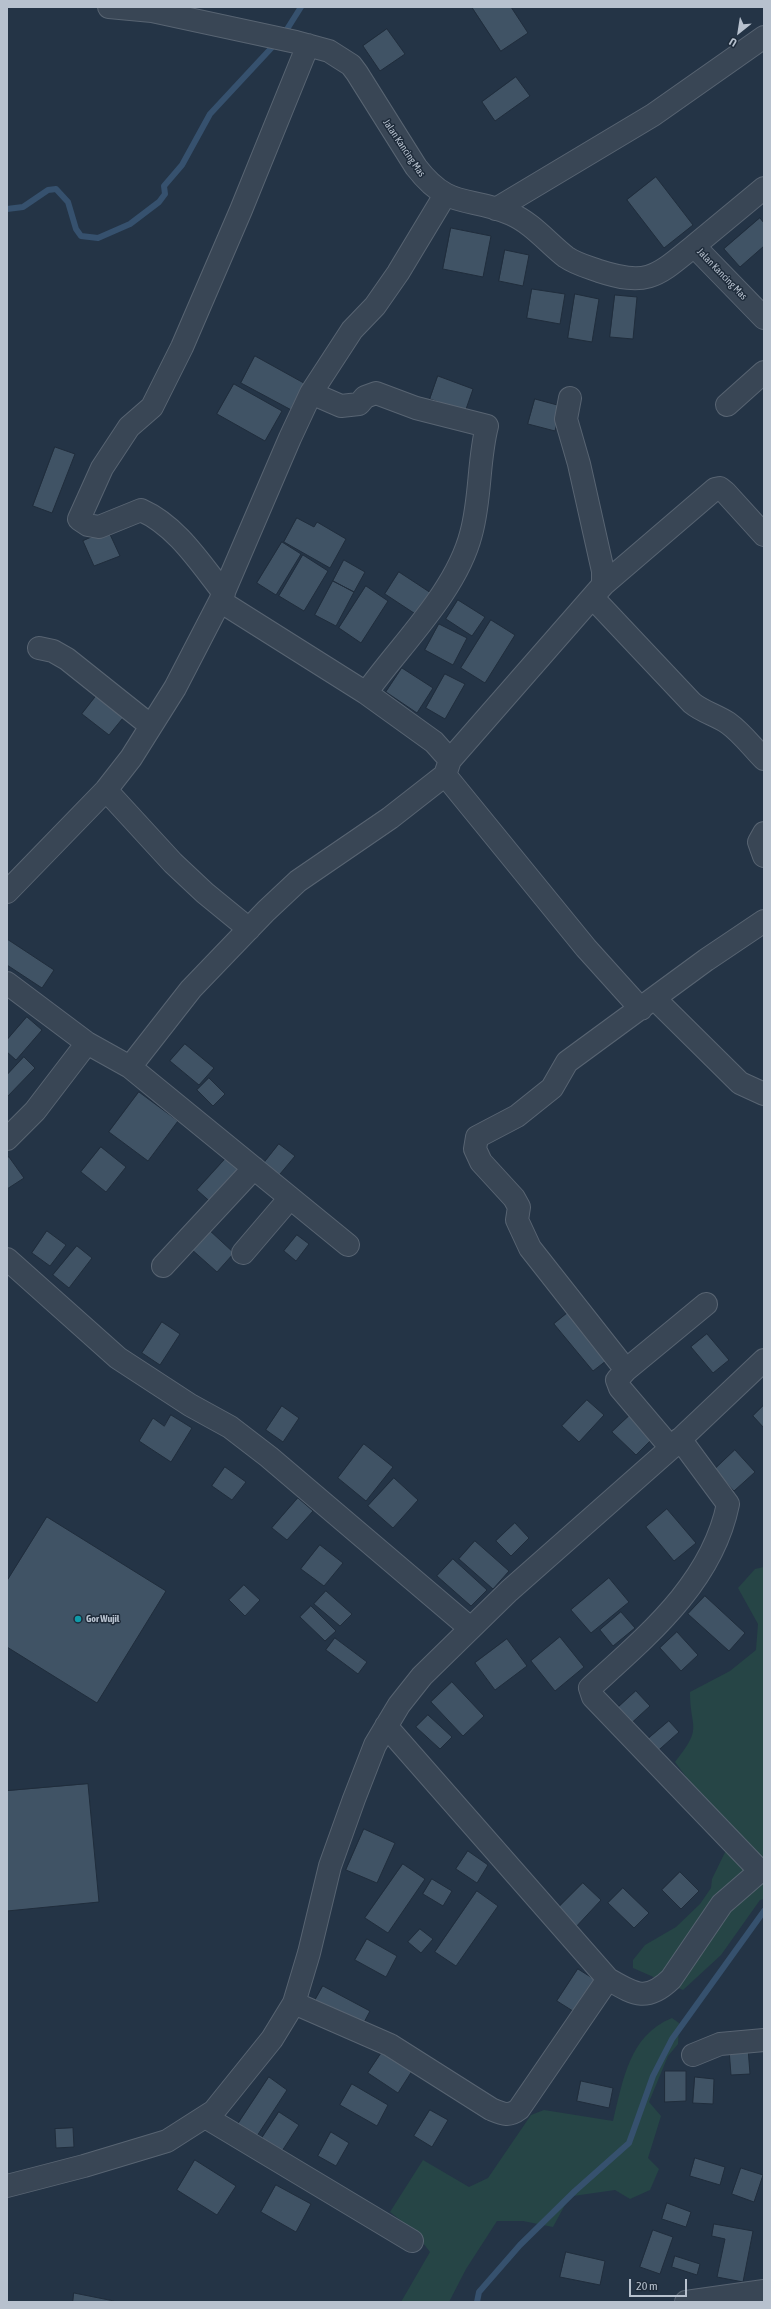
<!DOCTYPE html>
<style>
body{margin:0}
#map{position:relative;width:771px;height:2309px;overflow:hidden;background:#243446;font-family:"Asap Condensed",sans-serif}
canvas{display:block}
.frame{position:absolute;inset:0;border:8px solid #b7c1ce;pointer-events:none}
.north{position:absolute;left:719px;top:12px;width:40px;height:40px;-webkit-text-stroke:3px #1e2b3a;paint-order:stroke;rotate:210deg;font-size:11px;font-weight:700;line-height:16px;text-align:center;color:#b7c1ce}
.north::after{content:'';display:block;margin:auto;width:14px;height:18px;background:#b7c1ce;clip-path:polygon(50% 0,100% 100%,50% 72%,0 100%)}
.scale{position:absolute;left:629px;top:2279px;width:58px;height:18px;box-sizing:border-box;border:2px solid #b7c1ce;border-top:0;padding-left:5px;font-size:12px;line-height:14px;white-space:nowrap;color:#b7c1ce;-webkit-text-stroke:3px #1e2b3a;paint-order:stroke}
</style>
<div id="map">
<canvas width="771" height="2309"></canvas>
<div class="frame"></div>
<div class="north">U</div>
<div class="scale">20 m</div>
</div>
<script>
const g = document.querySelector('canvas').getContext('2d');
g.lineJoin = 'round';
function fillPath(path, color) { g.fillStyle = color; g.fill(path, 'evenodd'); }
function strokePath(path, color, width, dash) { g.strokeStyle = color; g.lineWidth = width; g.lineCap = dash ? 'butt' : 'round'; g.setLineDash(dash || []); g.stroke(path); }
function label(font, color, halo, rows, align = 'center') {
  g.font = font + ' "Asap Condensed",sans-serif'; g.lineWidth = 3; g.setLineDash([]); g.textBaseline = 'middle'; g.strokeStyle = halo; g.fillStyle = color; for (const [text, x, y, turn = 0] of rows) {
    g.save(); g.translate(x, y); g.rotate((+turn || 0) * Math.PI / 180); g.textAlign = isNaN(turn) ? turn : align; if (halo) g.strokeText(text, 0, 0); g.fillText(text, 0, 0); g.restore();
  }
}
fillPath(new Path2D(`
 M764 1567V1899L760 1900 721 1955 683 1990 633 1968V1960L645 1945 676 1927 700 1904 711 1888 712 1879 732 1838 675 1762C704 1726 690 1730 690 1692L730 1671 756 1650 758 1624 738 1588 755 1569Z
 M672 2018 679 2023 678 2044 668 2056 649 2102 661 2116 648 2158 659 2169 650 2190 630 2199 615 2190 573 2196 566 2203 553 2227 523 2221H497L466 2269 449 2302H401L430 2252 413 2230 390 2212 423 2160 469 2187 488 2178 531 2115 544 2110 613 2121C623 2081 629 2035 672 2018Z`), '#264546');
strokePath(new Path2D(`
 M284 34 301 7
 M7 209 23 207 48 190 56 189 68 202 76 229 81 236 98 238 130 224 159 202 165 194 164 186 182 165 210 114 276 43
 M477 2302 479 2292 520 2245 575 2191 629 2143 653 2076 672 2039 764 1911`), '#36516e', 6);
const building = new Path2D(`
 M472 7H511L528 33 501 51Z
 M387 29 405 54 380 71 363 46Z
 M516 77 530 96 495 121 482 102Z
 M656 177 693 225 664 248 627 200Z
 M760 218 764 223V246L740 267 724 249Z
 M451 228 491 236 483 277 443 269Z
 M505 250 529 255 523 286 499 281Z
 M532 289 565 294 560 324 527 318Z
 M575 294 599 299 592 342 568 338Z
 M615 295 637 297 633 339 610 337Z
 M255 356 311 387 297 413 241 383Z
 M438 376 473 389 465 412 430 399Z
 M234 384 282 411 265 441 217 414Z
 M535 399 561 406 555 431 528 424Z
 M55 447 75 454 52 513 33 506Z
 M297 518 314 527 317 522 346 539 330 568 284 542Z
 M108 530 120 556 94 566 83 541Z
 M282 542 301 554 276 595 257 583Z
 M303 555 328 571 304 611 279 596Z
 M344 560 365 572 354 592 333 581Z
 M399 572 434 595 420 617 385 594Z
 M333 581 354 592 336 626 315 615Z
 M366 586 388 601 361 643 339 628Z
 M458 600 485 617 472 636 446 619Z
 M491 620 515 635 485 683 461 668Z
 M439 624 467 638 453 665 425 650Z
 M402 668 433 688 417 713 386 692Z
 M445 674 465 684 445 719 426 708Z
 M100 691 127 713 109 735 82 714Z
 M7 939 54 970 42 988 7 965Z
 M27 1017 42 1030 16 1060 7 1052V1040Z
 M185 1044 214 1068 199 1085 170 1061Z
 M24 1057 35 1068 7 1097V1075Z
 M209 1078 225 1094 213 1106 197 1090Z
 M139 1092 178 1121 148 1161 109 1132Z
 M279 1144 295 1156 275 1180 260 1168Z
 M101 1147 126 1167 106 1192 81 1172Z
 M9 1157 24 1178 7 1189V1158Z
 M226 1158 244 1174 215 1206 197 1190Z
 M208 1229 234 1253 217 1272 190 1248Z
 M47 1231 66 1245 50 1266 32 1253Z
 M297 1235 309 1244 296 1261 284 1251Z
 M77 1246 92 1258 69 1288 53 1275Z
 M571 1310 611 1357 593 1371 554 1324Z
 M162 1322 180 1334 160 1365 142 1353Z
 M707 1334 729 1360 713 1373 691 1347Z
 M587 1400 604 1415 579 1442 562 1426Z
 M764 1405V1428L753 1416Z
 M282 1406 299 1418 283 1442 266 1430Z
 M171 1415 192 1428 171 1462 139 1441 153 1418 164 1426Z
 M629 1416 652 1439 636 1455 612 1432Z
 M364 1444 393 1467 366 1501 338 1478Z
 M735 1450 755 1472 734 1491 714 1470Z
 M225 1467 246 1482 232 1500 212 1486Z
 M394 1478 418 1500 393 1528 368 1506Z
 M298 1498 313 1511 287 1540 272 1528Z
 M667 1509 696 1543 674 1561 646 1527Z
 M47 1517 166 1591 97 1703 7 1647V1581Z
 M515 1523 529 1538 511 1556 496 1541Z
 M475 1541 509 1571 493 1589 459 1559Z
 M320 1545 343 1563 324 1586 301 1569Z
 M453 1559 487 1590 471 1606 437 1576Z
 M609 1578 629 1602 591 1633 571 1610Z
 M244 1585 260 1600 245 1616 229 1600Z
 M326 1591 352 1614 340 1626 314 1604Z
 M705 1596 745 1633 729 1651 688 1614Z
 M311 1606 336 1631 325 1641 300 1617Z
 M621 1612 635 1628 613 1646 600 1630Z
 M677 1632 698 1655 681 1671 660 1648Z
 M560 1637 584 1667 555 1691 531 1661Z
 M335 1638 367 1662 358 1674 326 1650Z
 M507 1639 527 1666 495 1690 475 1663Z
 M452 1682 484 1716 463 1736 431 1702Z
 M636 1691 650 1706 626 1728 612 1713Z
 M428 1715 452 1737 440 1749 416 1727Z
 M669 1721 679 1732 652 1756 642 1744Z
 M88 1784 99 1902 7 1911V1791Z
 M364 1829 395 1843 377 1883 346 1870Z
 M468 1851 488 1865 477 1883 456 1869Z
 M403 1864 425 1879 388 1933 365 1918Z
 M680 1872 699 1891 681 1909 662 1890Z
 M432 1879 452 1891 443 1906 423 1894Z
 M583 1883 601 1900 574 1929 555 1911Z
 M623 1888 649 1913 634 1928 608 1903Z
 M477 1891 498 1906 456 1966 435 1952Z
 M420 1929 433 1939 421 1953 408 1942Z
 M367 1939 397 1956 386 1977 355 1960Z
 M578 1969 597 1981 576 2013 557 2001Z
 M323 1986 370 2011 360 2030 313 2004Z
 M748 2048 750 2074 731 2075 729 2049Z
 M382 2052 412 2071 398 2093 368 2073Z
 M665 2071H686V2101L665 2102Z
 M269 2077 287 2090 255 2139 236 2127Z
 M695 2077 714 2079 713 2104 693 2103Z
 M581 2081 613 2088 609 2108 577 2101Z
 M352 2084 388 2105 377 2126 340 2105Z
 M430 2110 448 2120 432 2147 414 2136Z
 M279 2112 299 2125 282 2151 262 2138Z
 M73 2128 74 2147 56 2148 55 2129Z
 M331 2132 349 2143 336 2166 318 2156Z
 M695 2158 725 2167 720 2185 690 2176Z
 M195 2160 236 2186 217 2215 177 2190Z
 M741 2168 763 2175 754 2202 732 2194Z
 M276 2185 311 2204 296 2232 261 2212Z
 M667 2203 691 2212 686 2227 662 2219Z
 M714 2224 753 2231 743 2282 717 2277 725 2239 712 2236Z
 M653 2230 673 2237 660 2274 640 2267Z
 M566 2252 605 2261 600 2285 560 2277Z
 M675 2256 700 2264 697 2275 672 2267Z
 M74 2293 114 2301V2302H73Z`);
fillPath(building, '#405365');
strokePath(building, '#202d3c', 1);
const minor = new Path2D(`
 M109 7 152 11 296 42 329 51 351 65 357 73 416 167C450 211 468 195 511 214 532 223 548 243 566 257 576 264 588 267 599 271 648 287 657 276 694 246L764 318
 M496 209 653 115 764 37
 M694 246 764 188
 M311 393 341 406 359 404 365 397 376 393 416 408 487 426C478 461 481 498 471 534 456 592 401 644 366 693
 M727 405 764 372
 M603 585 715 489 720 488 725 492 764 535
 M224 593C200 563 177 526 141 510L99 527 88 525 79 519 102 468 129 427 152 407 182 347 241 210 308 45
 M593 598 692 703C703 712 716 715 728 723 742 733 752 747 764 759
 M39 648 53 651 67 659 151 726
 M450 760 603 585V571L579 464 566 419 570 398
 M445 775 586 948 641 1009
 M106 790 173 863 205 893 249 929
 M764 833 759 842 764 856
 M7 892 106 790 131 758 175 688 220 601 290 438 311 393 352 330 375 306 398 273 445 195
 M7 983 87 1043 130 1067 191 989 266 911 298 881 390 818 445 775 450 760 434 742 366 693 220 601
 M655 999 740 1083 764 1094
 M130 1067 348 1245
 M7 1139 35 1111 87 1043
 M243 1253 290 1198
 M7 1259 118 1358 190 1405 230 1427 269 1457 470 1628
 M163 1266 254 1168
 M626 1370 530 1248 517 1220 519 1207 514 1198 481 1162 475 1149 477 1137 517 1116 552 1088 567 1062 706 960 764 921
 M671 1448 620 1388 617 1380 626 1370 706 1304
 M386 1726 608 1979C634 1994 646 2003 671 1979L722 1904 760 1871 593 1697 590 1688C647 1636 712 1583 728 1504L680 1439
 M294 2003 390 2045 491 2109C503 2114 509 2117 519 2109L608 1979
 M693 2055 720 2044 764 2040
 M207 2118 412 2241
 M7 2186 84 2166 167 2141 214 2111 272 2039 294 2003 309 1953 330 1866 354 1799 375 1745 399 1705 422 1676 509 1591 671 1448 764 1360
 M686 2302 764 2291`);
strokePath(minor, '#586472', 24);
strokePath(minor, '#394655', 22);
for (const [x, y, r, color] of [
 [78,1619,4,"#0f9aa8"]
]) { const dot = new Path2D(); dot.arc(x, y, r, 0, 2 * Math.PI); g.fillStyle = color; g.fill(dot); strokePath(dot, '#1e2b3a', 1.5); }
label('10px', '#b7c1ce', '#1e2b3a', [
 ["Jalan Kancing Mas",404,148,56],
 ["Jalan Kancing Mas",722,274,46]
]);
label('bold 10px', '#b7c1ce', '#1e2b3a', [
 ["Gor Wujil",86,1619]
], 'left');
</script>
